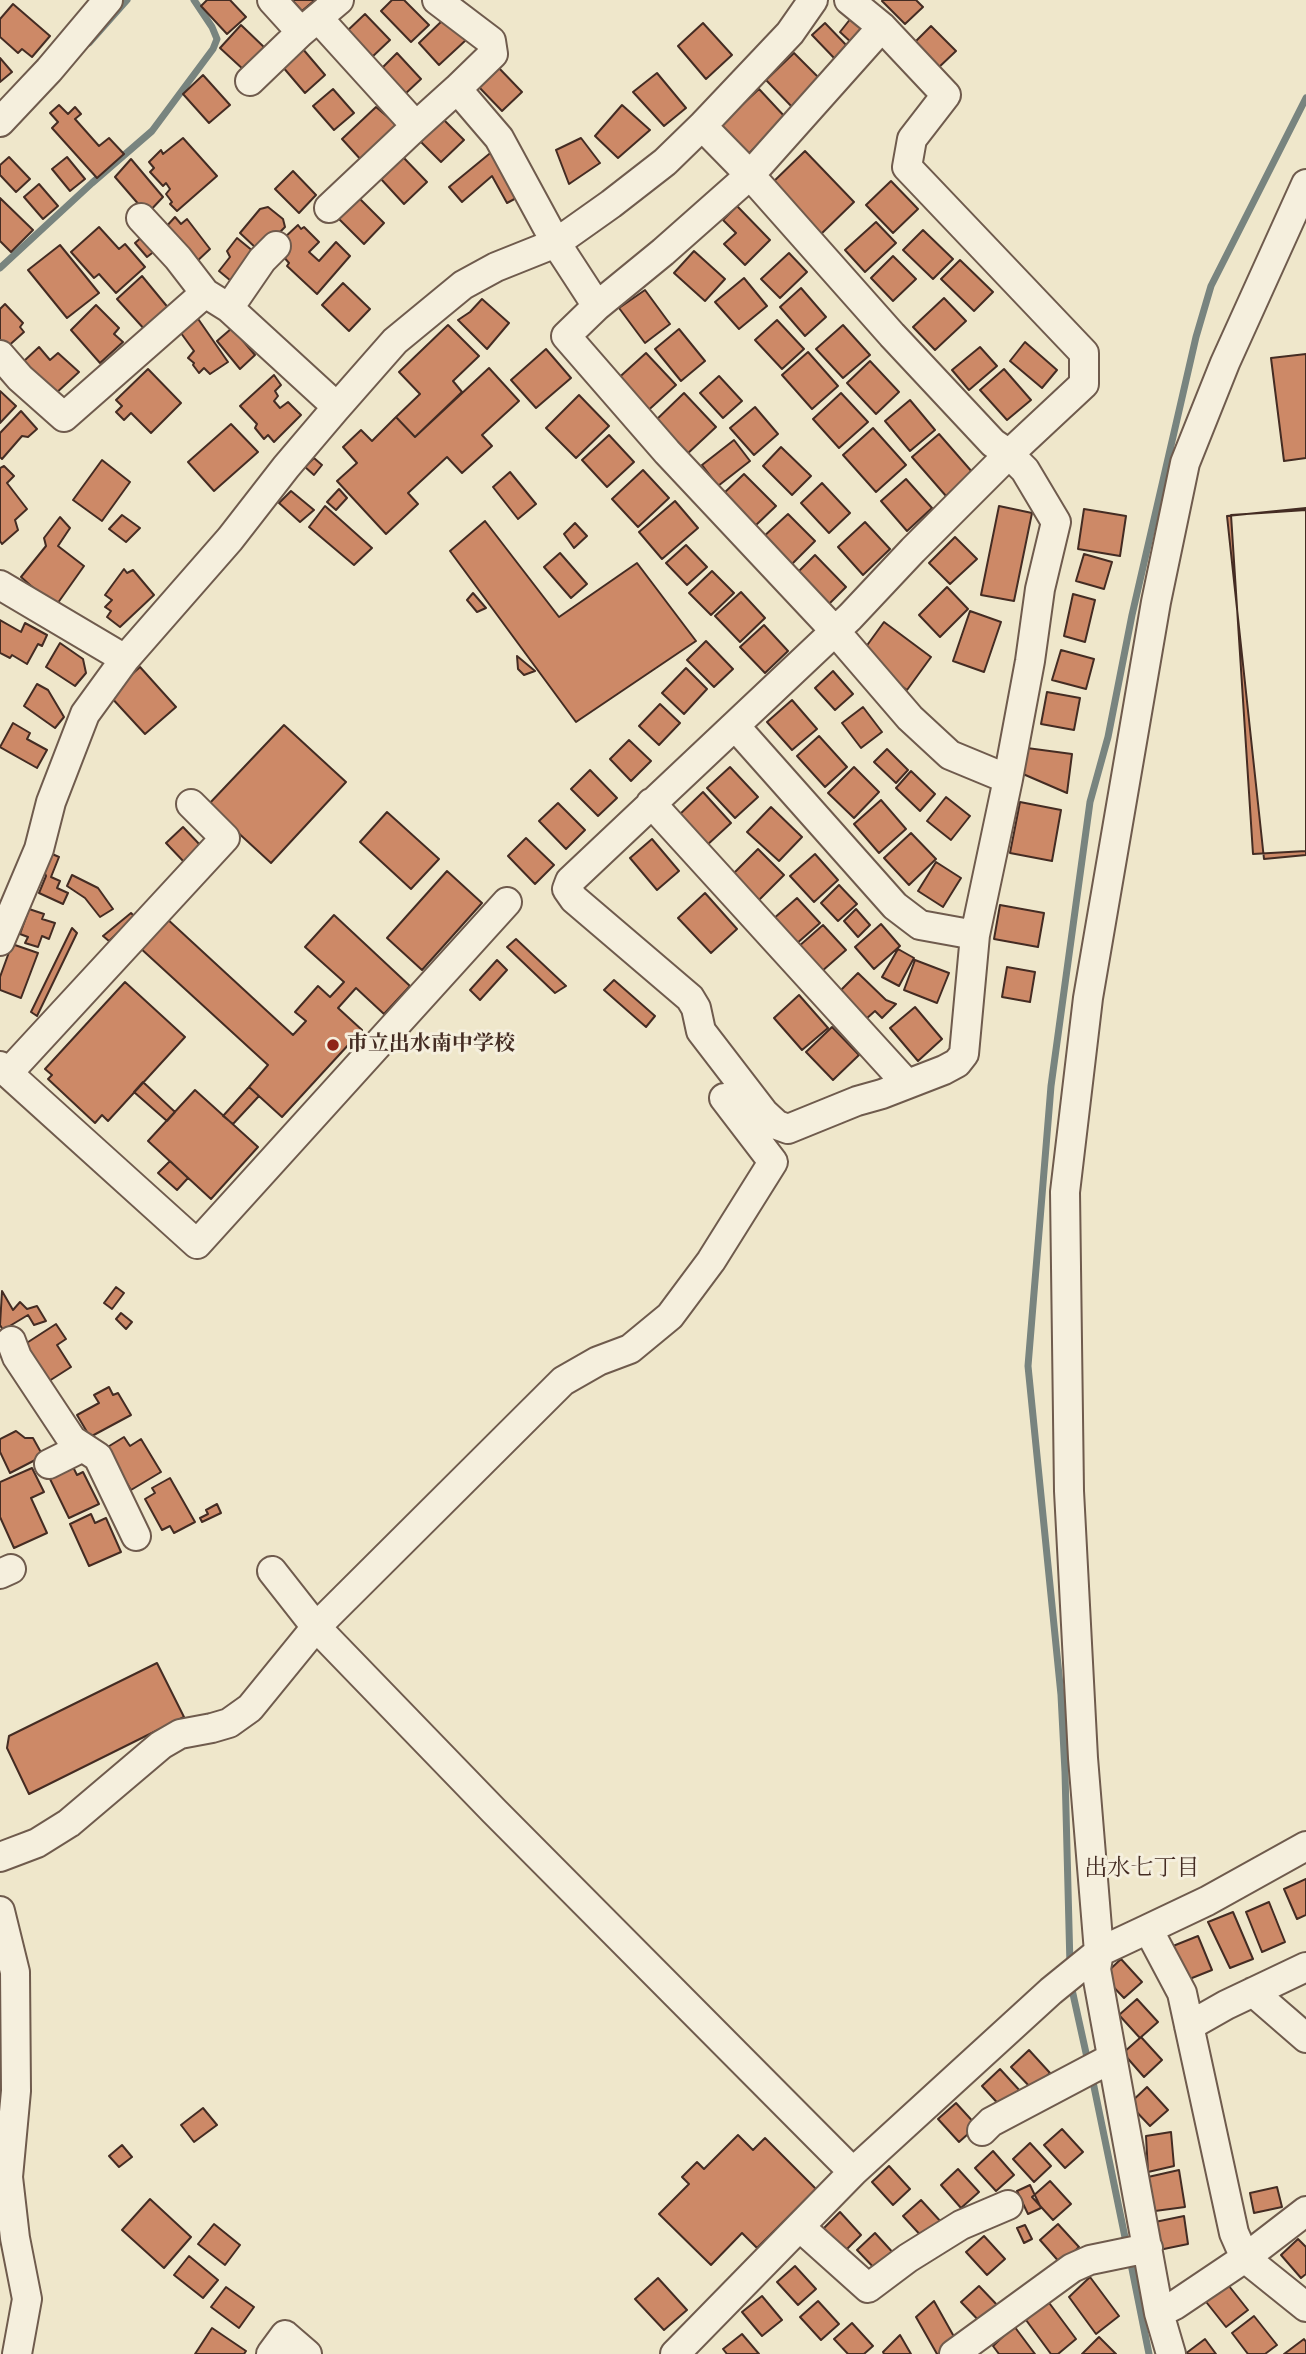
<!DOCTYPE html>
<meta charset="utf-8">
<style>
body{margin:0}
canvas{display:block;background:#efe7cb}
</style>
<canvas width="1306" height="2354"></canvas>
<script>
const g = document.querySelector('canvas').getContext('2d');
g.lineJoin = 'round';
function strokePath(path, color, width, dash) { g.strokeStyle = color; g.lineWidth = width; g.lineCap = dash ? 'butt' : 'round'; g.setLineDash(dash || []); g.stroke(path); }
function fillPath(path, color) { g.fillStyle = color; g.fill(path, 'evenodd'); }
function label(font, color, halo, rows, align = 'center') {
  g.font = font + ' "IM FELL French Canon","Noto Serif JP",serif'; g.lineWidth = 6; g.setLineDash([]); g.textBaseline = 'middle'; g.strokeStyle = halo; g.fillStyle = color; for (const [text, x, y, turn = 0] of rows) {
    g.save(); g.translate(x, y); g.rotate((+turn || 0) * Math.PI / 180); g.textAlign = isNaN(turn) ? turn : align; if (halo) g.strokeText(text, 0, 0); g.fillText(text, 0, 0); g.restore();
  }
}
strokePath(new Path2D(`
 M89 43 127 0
 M0 268 92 183 152 131 213 49 217 39 212 27 194 0
 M1070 1966 1065 1772 1061 1695 1028 1366 1051 1086 1090 802 1108 737 1132 615 1196 337 1211 286 1306 98
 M1071 1985 1088 2062
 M1092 2077 1127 2247
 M1130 2259 1149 2354`), '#78847f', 7);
const building = new Path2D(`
 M207 0H230L246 17 227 34 201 6Z
 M292 0H315L302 11Z
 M392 0H404L429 25 411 42 381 11Z
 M884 0H916L923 7 905 24 882 1Z
 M13 4 50 36 32 57 22 49 18 53 0 37V19Z
 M855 13 870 26 854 45 840 32Z
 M365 14 390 40 371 58 346 32Z
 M445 18 466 40 439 65 419 43Z
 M703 23 732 55 706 79 678 46Z
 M825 23 848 47 835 59 812 35Z
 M241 25 266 49 245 71 220 48Z
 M931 26 956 51 936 70 912 45Z
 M302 48 325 75 305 93 282 66Z
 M397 53 421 79 404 95 380 70Z
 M794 53 822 81 794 109 766 80Z
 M0 58 12 72 0 82Z
 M497 66 522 92 502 111 477 85Z
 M657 73 686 108 664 126 633 92Z
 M203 75 230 105 209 123 183 94Z
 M333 89 354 113 334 130 313 106Z
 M759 89 786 118 743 159 715 130Z
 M59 105 68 114 75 107 81 114 75 119 99 146 109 138 124 154 97 178 52 128 58 122 50 113Z
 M622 105 650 130 618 158 595 136Z
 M376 107 402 129 362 161 342 139Z
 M442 118 464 140 441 162 419 140Z
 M183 138 217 176 177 211 170 204 172 202 166 194 170 189 166 183 163 186 150 172 154 168 149 162 161 150 163 154Z
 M581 138 600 163 569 184 556 150Z
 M494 150 520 196 507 203 492 176 462 202 449 187Z
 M805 151 854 202 819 236 770 185Z
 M9 157 30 179 16 192 0 175V165Z
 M67 157 85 179 70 191 52 169Z
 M403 157 427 182 404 204 381 179Z
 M131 159 163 197 147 214 115 177Z
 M293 171 316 195 299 213 275 189Z
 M891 181 918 209 893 233 866 205Z
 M39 184 58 206 43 219 24 197Z
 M357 196 384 223 364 244 336 216Z
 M0 198 33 230 11 252 0 241Z
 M737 206 770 240 745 265 724 244 736 233 723 220Z
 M268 207 283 219 285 227 266 246 257 249 240 233 260 209Z
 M175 217 181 224 187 219 210 249 194 264 164 229Z
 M876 222 896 243 865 272 845 250Z
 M298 225 301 229 304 227 319 242 309 252 319 261 336 242 350 256 317 294 287 266 289 263 282 255 283 239Z
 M99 227 119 249 125 244 145 267 116 293 99 274 94 278 71 252Z
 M923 230 953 259 933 279 903 250Z
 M144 235 156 250 147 257 135 243Z
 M237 238 259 256 237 286 219 271 230 257 227 251Z
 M60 245 99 293 67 318 28 270Z
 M694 251 725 279 705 301 674 273Z
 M789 253 807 272 780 298 761 279Z
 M893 256 916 279 893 301 871 278Z
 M960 260 993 292 974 311 941 279Z
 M142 276 170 310 146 331 117 299Z
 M744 278 767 306 739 329 715 302Z
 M343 283 370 309 349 331 322 305Z
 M801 288 826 317 805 336 780 307Z
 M645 290 670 324 645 343 619 308Z
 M944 298 966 321 935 350 913 327Z
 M482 299 509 323 487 349 458 320 470 312Z
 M5 304 23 323 20 327 24 332 5 349 0 343V309Z
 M96 305 119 328 114 334 123 342 100 363 71 330Z
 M194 313 228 362 210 374 204 368 199 373 193 365 194 363 188 358 194 351 178 329Z
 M777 320 804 349 782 369 755 340Z
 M448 325 479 356 453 381 462 392 415 437 396 417 420 394 399 372Z
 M843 325 870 355 843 378 816 349Z
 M232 328 255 355 240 369 217 341Z
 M679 329 705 361 681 381 655 349Z
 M1025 342 1057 370 1042 388 1010 361Z
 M39 347 50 360 58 353 79 372 54 395 24 361Z
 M980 347 997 366 969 390 952 370Z
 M546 349 571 378 536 408 511 380Z
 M808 352 838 386 812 409 782 375Z
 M646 353 676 385 642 416 613 383Z
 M1306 354V458L1284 461 1271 358Z
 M870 361 899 392 876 414 847 383Z
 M489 368 519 401 482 435 492 446 462 473 447 457 408 493 418 504 386 534 337 481 357 463 343 447 361 430 372 441 396 417 415 437Z
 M148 369 181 403 151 433 131 413 124 420 116 412 122 406 116 400Z
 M1004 369 1031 400 1007 420 980 390Z
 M274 375 281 385 275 391 278 396 274 401 280 408 288 402 301 415 274 442 268 435 264 439 255 428 257 424 240 406Z
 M719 376 742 401 723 418 700 393Z
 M0 391 16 406 0 423Z
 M684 393 716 427 686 455 654 422Z
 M841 393 868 422 839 448 813 419Z
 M579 395 609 426 576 458 546 428Z
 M910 400 935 430 910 451 885 421Z
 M755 407 778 434 754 455 730 428Z
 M21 411 37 429 28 437 22 436 2 459 0 457V433Z
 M231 424 258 452 214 491 188 462Z
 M873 428 906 465 876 492 843 455Z
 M939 434 973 473 946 496 912 457Z
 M609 435 634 462 607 487 582 460Z
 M734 440 750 461 718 486 702 465Z
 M781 447 811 476 792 495 763 466Z
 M314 458 322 465 314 475 305 467Z
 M102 460 130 482 102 521 73 500Z
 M4 466 14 476 7 483 27 509 15 520 18 530 2 544 0 541V468Z
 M643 470 669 498 638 527 612 499Z
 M510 472 536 504 518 519 493 487Z
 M744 474 776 506 755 526 723 494Z
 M906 479 932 508 907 531 881 501Z
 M822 483 850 513 829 533 801 503Z
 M339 489 347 498 336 510 327 502Z
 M291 491 314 510 300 522 279 503Z
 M675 501 698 528 662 559 639 532Z
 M325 506 372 548 354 565 309 527Z
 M999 506 1032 513 1014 601 981 595Z
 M1306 508V855L1264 859 1227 516Z
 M1084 509 1126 516 1120 556 1078 549Z
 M1306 510V851L1253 854 1231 515Z
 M788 514 815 541 789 567 761 539Z
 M122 515 140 528 126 542 109 529Z
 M60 517 70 528 58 546 84 566 55 607 21 577 46 546 44 538Z
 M485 521 559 617 637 563 696 641 576 722 450 551Z
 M865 522 890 549 863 575 838 547Z
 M575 523 587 536 574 548 564 534Z
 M955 537 977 559 950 584 929 563Z
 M686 545 707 567 687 585 666 563Z
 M560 553 587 584 571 598 544 567Z
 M1084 554 1112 562 1104 589 1076 581Z
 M815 555 846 587 822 611 791 579Z
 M124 569 127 573 133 570 154 595 120 627 107 617 111 611 105 607 112 600 105 595Z
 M712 571 734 593 711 615 689 593Z
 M947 587 968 609 940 637 919 615Z
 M741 592 765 618 740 642 715 616Z
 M473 593 486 608 477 612 467 600Z
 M1073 594 1095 600 1085 642 1064 636Z
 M970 611 1001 622 984 672 953 661Z
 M0 620 21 632 25 623 47 635 42 646 38 644 27 664 12 655 10 658 0 653Z
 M884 622 931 657 907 690 860 655Z
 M764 625 788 651 765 673 740 647Z
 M706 641 733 669 714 687 687 660Z
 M60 643 83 659 86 673 75 686 46 667Z
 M1061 650 1094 659 1086 689 1052 680Z
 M517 656 535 671 524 675 518 669Z
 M140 667 176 707 145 734 109 695Z
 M686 668 707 689 684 714 662 693Z
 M833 671 853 694 835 710 815 688Z
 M37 684 48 690 64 717 55 728 24 706Z
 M1047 692 1080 698 1074 730 1041 724Z
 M792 700 817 729 792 750 767 722Z
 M660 704 680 723 659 745 639 726Z
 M863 707 882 732 861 748 842 723Z
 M13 723 30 733 27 739 47 750 37 768 0 747Z
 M284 725 346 782 271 863 208 805Z
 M819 736 847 767 825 787 797 756Z
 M629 740 651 761 631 781 610 759Z
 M1027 748 1072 754 1067 793 1023 774Z
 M887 749 908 770 896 783 874 762Z
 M730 767 758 797 735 818 707 788Z
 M854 767 879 792 854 818 828 793Z
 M590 770 617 798 598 816 571 789Z
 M911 771 935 794 920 811 896 788Z
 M703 792 731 823 706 846 678 816Z
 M946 797 970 816 951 840 927 821Z
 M881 800 906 829 879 853 854 824Z
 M1020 802 1061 810 1052 861 1010 853Z
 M558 803 585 830 566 849 539 821Z
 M771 807 802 837 779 861 747 832Z
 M387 812 439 859 411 889 360 842Z
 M183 827 201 846 185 863 166 843Z
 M911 833 936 859 909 885 884 858Z
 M526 838 554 865 535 884 508 856Z
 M652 839 679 871 657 890 630 858Z
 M758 849 784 875 755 904 729 878Z
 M50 853 59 857 51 877 60 881 57 888 68 893 63 904 39 893 46 876 43 869Z
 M815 854 838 880 814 902 790 876Z
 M936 862 961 878 943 907 918 891Z
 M447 871 482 903 422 970 387 938Z
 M72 875 98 888 113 909 100 917 85 898 67 886Z
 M839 885 857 904 838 921 821 903Z
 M705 893 737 929 711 953 678 918Z
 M797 898 820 923 795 945 772 920Z
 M1000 905 1044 913 1038 947 994 939Z
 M29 909 44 914 42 919 55 923 49 939 42 936 38 947 25 943 28 937 20 934Z
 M856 909 870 925 858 937 844 921Z
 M131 913 135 917 109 941 103 936Z
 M334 915 410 986 384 1014 356 988 338 1008 362 1030 282 1117 249 1087 268 1065 138 946 165 917 293 1035 306 1021 295 1012 318 986 330 997 344 982 305 947Z
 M881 924 900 946 874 969 855 947Z
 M823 925 846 950 821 972 798 947Z
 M72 928 77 933 37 1016 31 1012Z
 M516 939 566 986 555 993 507 947Z
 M12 944 38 953 21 998 0 990V977Z
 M898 949 914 958 899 986 882 977Z
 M497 960 507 970 480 1000 470 990Z
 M915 960 949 973 937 1003 904 990Z
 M1007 967 1035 972 1030 1002 1002 997Z
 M858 973 886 1000 896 1004 882 1018 875 1011 866 1019 839 992Z
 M614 980 655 1016 646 1027 604 990Z
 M125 982 185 1037 108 1121 102 1115 95 1123 48 1079 52 1075 45 1069Z
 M799 995 828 1028 802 1050 774 1018Z
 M915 1007 942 1039 918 1061 890 1028Z
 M832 1027 859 1055 833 1080 806 1052Z
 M143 1082 175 1112 167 1121 134 1092Z
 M249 1087 259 1096 233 1124 223 1116Z
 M195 1090 258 1147 211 1199 148 1141Z
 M170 1161 188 1178 177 1190 158 1173Z
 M116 1287 124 1293 112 1309 104 1303Z
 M2 1291 13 1310 20 1302 27 1309 37 1306 46 1321 34 1325 28 1315 3 1330 0 1325Z
 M121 1313 132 1322 126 1329 116 1319Z
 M56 1324 66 1339 57 1345 71 1367 46 1383 22 1346Z
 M109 1387 113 1395 118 1393 131 1415 90 1437 77 1415 99 1403 94 1395Z
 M16 1431 25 1438H33L43 1456 10 1473 0 1452V1439Z
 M124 1437 130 1446 141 1439 161 1472 131 1490 106 1448Z
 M73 1467 77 1475 83 1472 99 1504 69 1518 50 1479Z
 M32 1468 44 1492 31 1498 47 1533 14 1548 0 1517V1482Z
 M170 1478 195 1522 174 1533 170 1526 162 1530 145 1499 155 1493 152 1488Z
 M217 1504 221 1513 202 1522 200 1518 208 1514 206 1510Z
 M91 1514 95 1523 106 1518 121 1552 89 1566 70 1524Z
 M157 1663 184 1717 29 1794 7 1748 9 1736Z
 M1306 1879V1915L1297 1919 1284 1889Z
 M1269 1902 1285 1942 1262 1952 1246 1912Z
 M1233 1912 1253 1959 1230 1968 1208 1922Z
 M1198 1936 1212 1970 1187 1980 1173 1946Z
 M1121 1959 1142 1982 1124 1998 1103 1976Z
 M1137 1999 1158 2022 1140 2038 1119 2015Z
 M1141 2037 1162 2060 1144 2077 1123 2053Z
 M1029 2050 1050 2073 1032 2089 1011 2067Z
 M1000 2069 1021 2092 1003 2109 982 2086Z
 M1147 2087 1168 2110 1150 2126 1129 2104Z
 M956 2103 977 2126 959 2142 938 2119Z
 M203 2108 217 2125 194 2142 181 2125Z
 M1062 2129 1083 2152 1065 2168 1044 2145Z
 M1171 2132 1174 2166 1148 2172 1146 2136Z
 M738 2135 753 2150 765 2138 816 2189 757 2248 742 2233 711 2265 659 2214 689 2184 682 2177 697 2162 704 2169Z
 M1030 2143 1051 2166 1034 2182 1013 2159Z
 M122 2145 132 2157 119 2167 109 2156Z
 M993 2151 1014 2175 996 2191 975 2168Z
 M889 2166 910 2189 893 2205 872 2182Z
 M958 2169 979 2192 961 2208 941 2185Z
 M1179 2170 1185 2207 1155 2211 1148 2177Z
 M1050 2181 1071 2204 1053 2220 1032 2197Z
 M1030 2185 1041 2208 1028 2214 1017 2191Z
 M1277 2187 1282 2207 1254 2213 1250 2193Z
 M150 2199 191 2237 164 2268 122 2230Z
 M921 2200 942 2223 924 2239 903 2216Z
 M840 2212 861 2235 844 2252 823 2229Z
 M1184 2216 1188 2244 1159 2250 1155 2222Z
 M214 2224 240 2245 225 2265 198 2244Z
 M1058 2224 1079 2247 1061 2264 1040 2240Z
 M1025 2225 1032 2239 1024 2243 1017 2228Z
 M875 2233 896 2256 878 2272 857 2250Z
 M984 2236 1005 2259 987 2275 966 2252Z
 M1298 2239 1306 2247V2274L1301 2278 1281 2255Z
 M189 2256 218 2280 203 2298 174 2275Z
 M795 2266 816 2289 798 2305 777 2282Z
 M1090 2277 1119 2316 1096 2334 1069 2297Z
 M658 2278 687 2310 664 2330 635 2299Z
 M1225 2281 1248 2310 1226 2327 1203 2298Z
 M979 2286 1000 2308 983 2325 961 2302Z
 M226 2287 254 2307 239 2328 211 2307Z
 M762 2296 782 2320 762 2336 742 2312Z
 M1047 2300 1076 2339 1058 2354H1051L1026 2320Z
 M818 2301 839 2324 821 2340 800 2317Z
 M934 2301 957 2342 945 2354H937L916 2317Z
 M1254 2316 1277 2345 1265 2354H1248L1232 2333Z
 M852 2323 873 2346 864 2354H848L834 2339Z
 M1014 2326 1035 2354H999L993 2346Z
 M212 2328 246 2351 244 2354H195Z
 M742 2334 759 2354H727L723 2349Z
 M900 2335 911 2354H884L883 2352Z
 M1099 2337 1116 2354H1082Z
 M1205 2339 1216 2354H1185Z
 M1304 2339 1306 2342V2354H1284Z`);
fillPath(building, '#cd8967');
strokePath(building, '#442c23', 2);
const minor = new Path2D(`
 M272 0 301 32 339 0
 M437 0 491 41 493 54 457 89 499 138 556 243 597 306 663 252 750 175 892 335 993 443 1009 454 913 550 850 617 570 881 567 889 574 899 690 998 696 1008 701 1031 764 1113 777 1125 788 1129 857 1101 882 1094 944 1070 957 1063 964 1054 975 935 1008 779
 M318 18 416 126 457 89
 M250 81 301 32
 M0 122 49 70 108 0
 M702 126 750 175 882 27
 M329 208 416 126
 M141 218 178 258 205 293 229 308 337 407 395 341 463 285 496 267 556 243 611 204 665 162 702 126 790 33 813 0
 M597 306 566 336 667 452 835 631 910 718 950 755 1008 779 1030 661 1040 589 1056 522 1025 470 1009 454 1084 384V353L907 167 912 139 946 95 882 27 849 0
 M229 308 262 260 276 246
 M0 355 20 378 64 417 205 293
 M0 585 125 659
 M735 726 895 906 920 925 975 935
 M651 803 907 1084
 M0 941 39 849 51 802 85 714 125 659 230 539 286 467 337 407
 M0 1066 197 1244 507 902
 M9 1072 225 838 191 804
 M11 1341 17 1357 72 1440 98 1457 136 1536
 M49 1464 83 1447
 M272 1571 316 1627 494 1811 853 2172
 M0 1574 11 1569
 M0 1857 37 1843 69 1823 161 1745 180 1734 212 1728 229 1723 250 1708 316 1627 563 1381 598 1361 630 1349 670 1316 711 1261 773 1162 724 1098
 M0 1911 15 1972 16 2091 8 2177 15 2238 27 2299 17 2354
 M1148 1929 1207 1901 1306 1846
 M1253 1992 1306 2038
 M1189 2026 1226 2005 1306 1967
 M982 2131 991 2122 1112 2058
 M1306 2211 1245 2258 1306 2307
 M801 2228 868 2288 908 2258 961 2225 1008 2205
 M271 2354 285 2335 307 2354
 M675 2354 853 2172 1051 1991 1099 1952 1148 1929 1182 1993 1234 2233 1245 2258 1175 2305 1159 2313
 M954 2354 1072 2268 1090 2260 1148 2248
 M1171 2354 1159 2313 1096 1969 1099 1952 1083 1758 1069 1491 1065 1192 1088 998 1156 602 1185 463 1225 363 1306 184`);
strokePath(minor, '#6f5b4d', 32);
strokePath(minor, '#f5efdd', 28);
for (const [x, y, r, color] of [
 [333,1045,7,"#8f2418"]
]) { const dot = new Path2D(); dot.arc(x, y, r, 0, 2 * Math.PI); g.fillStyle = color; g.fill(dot); strokePath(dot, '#f5efdd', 2.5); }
label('bold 21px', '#442c23', '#f5efdd', [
 ["市立出水南中学校",347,1045]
], 'left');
label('23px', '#442c23', '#f5efdd', [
 ["出水七丁目",1142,1869]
]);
</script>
